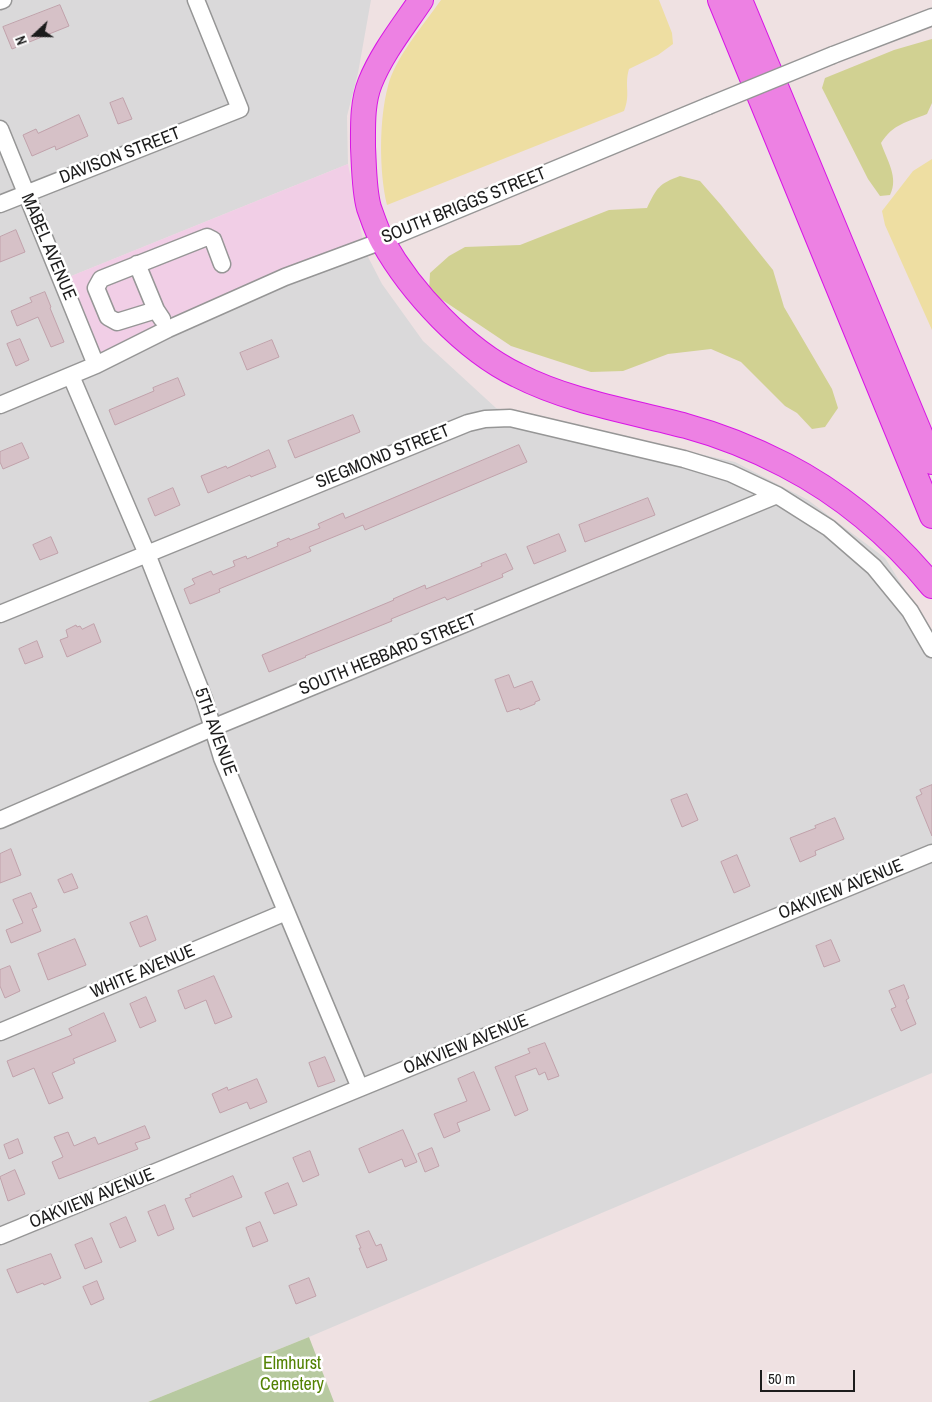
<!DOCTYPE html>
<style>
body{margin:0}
#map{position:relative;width:932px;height:1402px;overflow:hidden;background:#efe1e2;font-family:"Archivo Narrow",sans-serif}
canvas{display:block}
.north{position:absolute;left:10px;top:10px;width:50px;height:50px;-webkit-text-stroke:4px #fff;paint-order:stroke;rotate:249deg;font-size:14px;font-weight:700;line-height:20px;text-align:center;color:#1c1c1c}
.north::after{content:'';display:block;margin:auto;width:18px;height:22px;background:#1c1c1c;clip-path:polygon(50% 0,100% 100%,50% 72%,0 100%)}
.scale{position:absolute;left:760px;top:1370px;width:95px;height:22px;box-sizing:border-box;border:2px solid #1c1c1c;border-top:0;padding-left:6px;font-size:15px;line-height:18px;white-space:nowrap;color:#1c1c1c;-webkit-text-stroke:4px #fff;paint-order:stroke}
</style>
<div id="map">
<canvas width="932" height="1402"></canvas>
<div class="north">N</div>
<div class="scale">50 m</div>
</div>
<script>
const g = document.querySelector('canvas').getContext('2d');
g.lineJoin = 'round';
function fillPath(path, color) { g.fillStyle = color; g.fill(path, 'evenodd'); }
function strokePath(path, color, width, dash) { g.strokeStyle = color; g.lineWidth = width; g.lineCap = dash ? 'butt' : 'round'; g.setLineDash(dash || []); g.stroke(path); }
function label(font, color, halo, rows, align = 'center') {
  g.font = font + ' "Archivo Narrow",sans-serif'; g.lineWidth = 5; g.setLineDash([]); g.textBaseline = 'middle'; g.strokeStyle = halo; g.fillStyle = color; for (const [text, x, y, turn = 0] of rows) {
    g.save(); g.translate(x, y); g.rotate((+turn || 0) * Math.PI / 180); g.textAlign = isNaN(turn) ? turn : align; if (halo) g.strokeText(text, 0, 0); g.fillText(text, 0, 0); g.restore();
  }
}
fillPath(new Path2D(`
 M0 0H371L358 73 347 116 348 164 59 281 170 333 365 251 382 284 423 341 496 408 735 462 808 500 885 558 932 633V1073L309 1337 148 1402H0Z`), '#dad9da');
fillPath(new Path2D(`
 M348 164 365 251 170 333 98 370 59 281Z`), '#f1cee6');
fillPath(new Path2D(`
 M441 0H659L672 33 673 44 658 55 629 69C624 86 631 94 624 111L387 205C379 172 379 119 388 86 395 58 424 24 441 0Z
 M932 159V330L885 225 882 211 913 171Z`), '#eedea2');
fillPath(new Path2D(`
 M932 39V103L927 114C907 122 893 124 881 143 887 160 899 178 890 195L880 196 868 179 822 88 825 78 894 50Z
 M680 176 700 181 721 205 773 270 784 307 832 389 838 408 825 427 812 429 797 413 785 406 741 362 711 349 668 354 623 371 591 372 511 346 429 291 430 273 449 256 465 247 520 245 609 210 647 208C657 187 659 184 680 176Z`), '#d1d192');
fillPath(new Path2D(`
 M309 1337 334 1402H148Z`), '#b7c9a0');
const building = new Path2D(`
 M60 5 69 26 12 49 3 27Z
 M123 98 132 119 118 124 110 103Z
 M79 115 88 136 56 150 55 146 32 156 23 135 36 129 38 133Z
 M16 230 25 252 0 262V237Z
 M45 292 51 307 50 308 64 342 51 347 38 317 17 326 11 311 32 302 30 298Z
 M20 339 29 360 16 366 7 344Z
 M272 340 279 357 247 370 240 353Z
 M178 378 185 395 115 425 109 410 154 391 153 388Z
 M353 415 360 432 295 458 288 441Z
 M22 443 29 458 3 469 0 462V452Z
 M519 445 527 462 365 530 363 525 309 547 311 551 219 589 220 592 190 604 184 589 195 584 192 579 211 571 213 575 235 566 233 561 246 556 247 559 278 546 277 543 289 538 290 540 320 528 318 524 343 513 345 518Z
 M269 450 276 467 251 477 250 475 208 493 201 476 226 466 227 468Z
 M173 488 180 505 155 516 148 499Z
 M648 498 655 515 585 542 579 525Z
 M559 534 566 551 534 564 527 547Z
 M51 537 58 553 40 560 33 545Z
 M506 554 513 569 502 574 503 577 447 600 445 597 391 619 392 621 305 656 306 657 269 672 262 655 394 600 393 599 425 585 426 589 482 566 481 564Z
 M94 624 101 642 67 657 60 640 68 637 66 630 76 625 77 627 80 626 82 629Z
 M37 641 43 657 25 664 19 649Z
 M509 675 514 688 532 681 540 700 535 702V704L520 710 519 708 507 712 495 680Z
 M932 785V836L916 797 922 794 920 790Z
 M687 794 698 820 682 827 671 800Z
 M835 818 844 839 815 851 816 855 800 862 790 838 816 828 815 826Z
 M11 849 21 875 0 883V854Z
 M737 855 750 886 734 893 721 862Z
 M72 874 78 888 64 893 58 880Z
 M31 893 37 907 32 909 41 931 11 943 6 930 23 923 13 900Z
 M147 916 156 940 140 947 130 923Z
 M75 939 86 965 48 980 38 954Z
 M831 940 840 961 824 967 816 946Z
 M10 966 20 991 5 998 0 986V970Z
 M214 976 232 1017 215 1024 206 1000 185 1009 178 991Z
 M904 985 909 998 906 1000 916 1024 901 1031 891 1009 896 1007 889 991Z
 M146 997 156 1021 140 1028 130 1004Z
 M104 1013 116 1041 73 1059 75 1063 52 1073 63 1098 49 1104 34 1068 13 1077 7 1061 72 1035 69 1029Z
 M545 1043 559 1076 548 1080 545 1072 539 1075 536 1068 515 1076 528 1110 515 1116 495 1067 530 1053 528 1049Z
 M325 1057 335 1081 318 1087 309 1063Z
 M474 1072 490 1110 457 1123 460 1131 444 1138 434 1114 467 1101 458 1079Z
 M257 1079 267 1102 250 1109 247 1102 220 1113 212 1094 227 1087 228 1090Z
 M145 1126 150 1138 135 1143 138 1149 59 1179 52 1162 63 1157 54 1137 68 1132 74 1146 95 1137 98 1144Z
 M403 1130 417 1162 405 1167 402 1159 369 1173 359 1149Z
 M18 1139 23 1153 9 1159 4 1145Z
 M432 1148 439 1166 425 1172 418 1154Z
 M310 1151 319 1175 303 1182 293 1158Z
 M15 1170 25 1194 8 1201 0 1177Z
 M233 1176 242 1197 193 1217 185 1199 191 1197 190 1195Z
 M288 1183 297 1205 274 1214 265 1193Z
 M165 1205 174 1229 158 1236 148 1212Z
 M126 1217 136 1241 120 1248 110 1224Z
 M260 1222 268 1241 253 1247 246 1228Z
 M369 1231 376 1246 381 1244 387 1260 367 1268 359 1248H361L356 1236Z
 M92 1238 102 1262 85 1269 75 1245Z
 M51 1254 61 1278 44 1285 43 1283 17 1293 7 1270Z
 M309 1278 316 1296 296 1304 289 1286Z
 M97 1281 104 1299 91 1305 83 1287Z`);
fillPath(building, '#d6c1c7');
strokePath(building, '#c1a2ab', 1);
const minor = new Path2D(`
 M0 1 3 0
 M833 55 932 17
 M0 129 96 365
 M0 204 240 109 196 0
 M137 264 156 310 162 319
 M156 310 117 322 108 317 96 288 101 279 207 237 213 240 222 264
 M71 376 147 554 204 699 222 758 360 1088
 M0 405 96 365 168 329 285 277 382 241 708 106
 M0 614 468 423 485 419 510 418 684 459 730 473 777 495 829 528 874 567 910 611 932 649
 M0 820 212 728 777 495
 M0 1032 286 912
 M0 1236 932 853`);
const highway = new Path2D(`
 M421 0C403 27 382 53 370 83 362 103 363 126 363 147 364 165 364 191 369 208 373 219 377 232 383 242 411 292 465 350 517 375 570 402 629 411 686 426 719 435 754 449 785 465 841 494 892 537 932 586
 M720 0 932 516
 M740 0 932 462`);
strokePath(minor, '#969696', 19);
strokePath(highway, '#d816e5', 26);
strokePath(minor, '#fff', 16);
strokePath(highway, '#ed81e3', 24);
const minorBridge = new Path2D(`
 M708 106 833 55`);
strokePath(minorBridge, '#969696', 19, []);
strokePath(minorBridge, '#fff', 16);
label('18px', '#1c1c1c', '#fff', [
 ["DAVISON STREET",120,156,-21],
 ["SOUTH BRIGGS STREET",464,206,-22],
 ["MABEL AVENUE",48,247,67],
 ["SIEGMOND STREET",383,457,-22],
 ["SOUTH HEBBARD STREET",388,655,-22],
 ["5TH AVENUE",215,732,70],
 ["OAKVIEW AVENUE",841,890,-22],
 ["WHITE AVENUE",143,972,-23],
 ["OAKVIEW AVENUE",466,1045,-22],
 ["OAKVIEW AVENUE",92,1199,-22]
]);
label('18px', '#538203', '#fff', [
 ["Elmhurst",292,1364],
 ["Cemetery",292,1385]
]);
</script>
